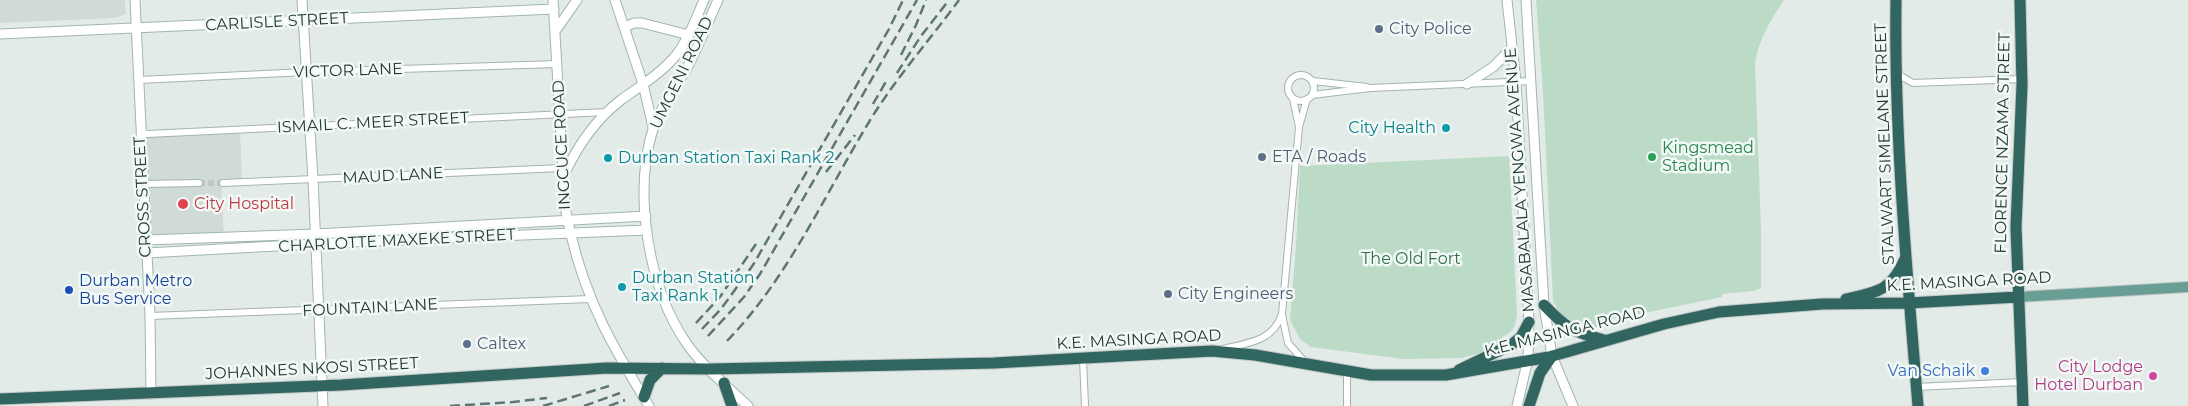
<!DOCTYPE html>
<style>
body{margin:0}
canvas{display:block;background:#e2ebe8}
</style>
<canvas width="2188" height="406"></canvas>
<script>
const g = document.querySelector('canvas').getContext('2d');
g.lineJoin = 'round';
function fillPath(path, color) { g.fillStyle = color; g.fill(path, 'evenodd'); }
function strokePath(path, color, width, dash) { g.strokeStyle = color; g.lineWidth = width; g.lineCap = dash ? 'butt' : 'round'; g.setLineDash(dash || []); g.stroke(path); }
function label(font, color, halo, rows, align = 'center') {
  g.font = font + ' Montserrat,sans-serif'; g.lineWidth = 5; g.setLineDash([]); g.textBaseline = 'middle'; g.strokeStyle = halo; g.fillStyle = color; for (const [text, x, y, turn = 0] of rows) {
    g.save(); g.translate(x, y); g.rotate((+turn || 0) * Math.PI / 180); g.textAlign = isNaN(turn) ? turn : align; if (halo) g.strokeText(text, 0, 0); g.fillText(text, 0, 0); g.restore();
  }
}
fillPath(new Path2D(`
 M0 0H125L126 14 115 18 0 23Z
 M240 129 242 180 221 181 224 237 145 239 139 131Z`), '#d0dbd7');
fillPath(new Path2D(`
 M1536 0H1784C1771 19 1758 41 1755 64L1761 228V288L1754 291 1722 294V297L1639 314 1631 308H1627V314C1618 318 1613 319 1604 317V325C1584 333 1560 319 1553 300L1543 92Z
 M1509 156 1517 314C1516 326 1513 333 1502 337L1504 346 1462 358 1403 359 1311 347 1300 339 1290 320 1296 246 1300 166Z`), '#bcdbc7');
strokePath(new Path2D(`
 M199 183H223`), '#bcc8c4', 6, [6, 3]);
const street = new Path2D(`
 M1897 74 1913 83 2022 79
 M1288 88a13 13 0 1 1 26 0a13 13 0 1 1-26 0Z
 M139 80 306 72 557 64
 M1313 81 1367 87
 M1312 95 1370 88 1532 81
 M1299 127 1307 99
 M140 132 147 134 607 112
 M223 183 562 168
 M143 184 199 183
 M1282 315 1288 343 1304 361
 M150 316 590 299
 M1222 349C1247 343 1273 342 1282 314L1299 127 1293 99
 M1083 359 1085 406
 M1916 387 2022 382
 M1347 406V372`);
const secondary = new Path2D(`
 M135 0 150 316 151 394
 M302 0 313 179 323 406
 M553 0 565 205C566 215 569 225 571 235 587 303 613 347 649 406
 M615 0 643 84 653 127
 M718 0C708 22 699 45 688 66 677 86 660 107 653 129 633 193 648 288 687 344 703 367 728 387 748 406
 M1507 0 1516 82 1529 322 1528 359 1517 406
 M1526 0 1544 305 1552 356 1573 406
 M625 27 634 23H642L689 35
 M556 30 577 0
 M0 34 554 9
 M1467 84 1493 67 1512 48
 M564 175C577 147 596 119 621 100 640 86 662 73 677 54 689 39 696 18 704 0
 M146 240 316 234 646 216
 M146 253 350 242 647 230`);
const primary = new Path2D(`
 M2018 297 2188 287`);
const highway = new Path2D(`
 M1896 0C1894 135 1907 271 1918 406
 M2020 0 2022 85 2016 227 2023 406
 M1846 299C1878 292 1891 291 1905 259
 M1544 305C1566 328 1573 332 1604 340
 M1459 370 1511 345 1521 337 1529 322
 M724 383 732 406
 M644 397 650 380 662 368
 M0 399 341 385 607 368 711 369 994 363 1212 351 1255 355 1371 375H1446L1549 357 1664 324 1719 312 1822 304 1909 303 2018 297
 M1529 406 1540 373 1552 356`);
strokePath(street, '#a5b3af', 8);
strokePath(secondary, '#a1b6b0', 11);
strokePath(primary, '#c1c8c7', 12);
strokePath(highway, '#c1c8c7', 13);
strokePath(street, '#fff', 6);
strokePath(secondary, '#fff', 9);
strokePath(primary, '#699e95', 10);
strokePath(highway, '#31655f', 11);
strokePath(new Path2D(`
 M901 55 916 25 926 0
 M897 73 921 36 949 0
 M873 104 888 78
 M826 172 855 135
 M696 323 720 297 756 244
 M702 329 721 309 753 265 889 29 903 0
 M708 336 744 297 760 274 917 0
 M727 341C788 278 824 196 869 122 895 79 929 41 959 0
 M450 406 513 402 547 398
 M543 406 609 386
 M584 406 620 393
 M609 406 625 400`), '#5d7672', 2.5, [10, 5]);
for (const [x, y, r, color] of [
 [1379,29,5,"#5c6f8a"],
 [1446,128,5,"#0f9aa8"],
 [1262,157,5,"#5c6f8a"],
 [1652,157,5,"#2e9e5b"],
 [608,158,5,"#0f9aa8"],
 [183,204,6,"#e0444e"],
 [622,287,5,"#0f9aa8"],
 [69,290,5,"#1a4fb4"],
 [1168,294,5,"#5c6f8a"],
 [467,344,5,"#5c6f8a"],
 [1985,371,5,"#3f7fe0"],
 [2153,376,5,"#d1479c"]
]) { const dot = new Path2D(); dot.arc(x, y, r, 0, 2 * Math.PI); g.fillStyle = color; g.fill(dot); strokePath(dot, '#f2f8f5', 2); }
label('16px', '#233b36', '#f2f8f5', [
 ["CARLISLE STREET",277,22,-3],
 ["VICTOR LANE",348,71,-2],
 ["UMGENI ROAD",682,73,-64],
 ["ISMAIL C. MEER STREET",373,123,-3],
 ["FLORENCE NZAMA STREET",2003,143,-89],
 ["STALWART SIMELANE STREET",1885,144,-92],
 ["INGCUCE ROAD",562,145,-93],
 ["MAUD LANE",393,176,-3],
 ["MASABALALA YENGWA AVENUE",1520,180,-94],
 ["CROSS STREET",143,197,-93],
 ["CHARLOTTE MAXEKE STREET",397,241,-3],
 ["K.E. MASINGA ROAD",1969,282,-3],
 ["FOUNTAIN LANE",370,308,-3],
 ["K.E. MASINGA ROAD",1565,332,-14],
 ["K.E. MASINGA ROAD",1139,340,-3],
 ["JOHANNES NKOSI STREET",312,369,-3]
]);
label('16px', '#4e5e75', '#f2f8f5', [
 ["City Police",1389,29],
 ["ETA / Roads",1272,157],
 ["City Engineers",1178,294],
 ["Caltex",477,344]
], 'left');
label('16px', '#0d838f', '#f2f8f5', [
 ["City Health",1436,128,"right"],
 ["Durban Station Taxi Rank 2",618,158],
 ["Durban Station",632,278],
 ["Taxi Rank 1",632,296]
], 'left');
label('16px', '#27864d', '#f2f8f5', [
 ["Kingsmead",1662,148],
 ["Stadium",1662,166]
], 'left');
label('16px', '#be3a42', '#f2f8f5', [
 ["City Hospital",194,204]
], 'left');
label('16px', '#306f4e', '#f2f8f5', [
 ["The Old Fort",1411,259]
]);
label('16px', '#164399', '#f2f8f5', [
 ["Durban Metro",79,281],
 ["Bus Service",79,299]
], 'left');
label('16px', '#b23c85', '#f2f8f5', [
 ["City Lodge",2143,367],
 ["Hotel Durban",2143,385]
], 'right');
label('16px', '#366cbe', '#f2f8f5', [
 ["Van Schaik",1975,371]
], 'right');
</script>
